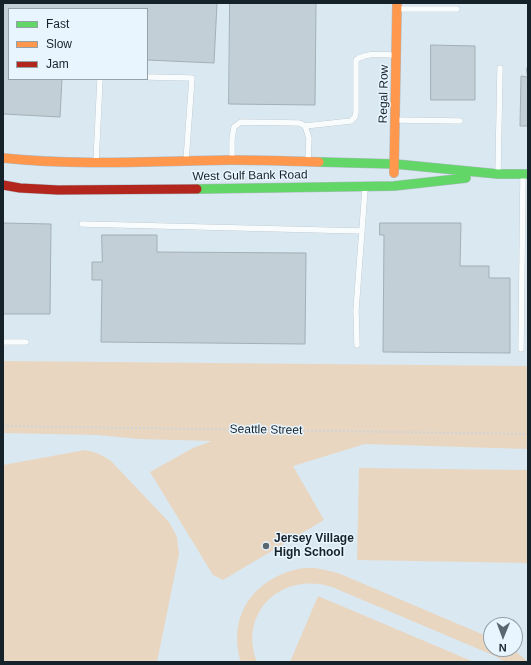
<!DOCTYPE html>
<style>
body{margin:0}
#map{position:relative;width:531px;height:665px;overflow:hidden;background:#dae8f1;font-family:Arial,sans-serif}
canvas{display:block}
.frame{position:absolute;inset:0;border:4px solid #16222a;pointer-events:none}
.legend{position:absolute;left:8px;top:8px;width:140px;height:72px;box-sizing:border-box;background:#e8f5fe;border:1px solid #94a1a9;margin:0;padding:5px 7px;list-style:none;font-size:12px;color:#16222a}
.legend li{display:flex;align-items:center;gap:8px;height:20px}
.legend b{width:20px;border:1px solid #94a1a9}
.north{position:absolute;left:483px;top:617px;width:40px;height:40px;box-sizing:border-box;background:#e8f5fe;border:1px solid #94a1a9;border-radius:50%;rotate:181deg;font-size:11px;font-weight:700;line-height:16px;text-align:center;color:#16222a}
.north::after{content:'';display:block;margin:auto;width:14px;height:18px;background:#5b6770;clip-path:polygon(50% 0,100% 100%,50% 72%,0 100%)}
</style>
<div id="map">
<canvas width="531" height="665"></canvas>
<div class="frame"></div>
<ul class="legend">
<li><b style="height:5px;background:#63d668"></b>Fast</li>
<li><b style="height:5px;background:#ff974d"></b>Slow</li>
<li><b style="height:5px;background:#b3261e"></b>Jam</li>
</ul>
<div class="north">N</div>
</div>
<script>
const g = document.querySelector('canvas').getContext('2d');
g.lineJoin = 'round';
function fillPath(path, color) { g.fillStyle = color; g.fill(path, 'evenodd'); }
function strokePath(path, color, width, dash) { g.strokeStyle = color; g.lineWidth = width; g.lineCap = dash ? 'butt' : 'round'; g.setLineDash(dash || []); g.stroke(path); }
function label(font, color, halo, rows, align = 'center') {
  g.font = font + ' Arial,sans-serif'; g.lineWidth = 3; g.setLineDash([]); g.textBaseline = 'middle'; g.strokeStyle = halo; g.fillStyle = color; for (const [text, x, y, turn = 0] of rows) {
    g.save(); g.translate(x, y); g.rotate((+turn || 0) * Math.PI / 180); g.textAlign = isNaN(turn) ? turn : align; if (halo) g.strokeText(text, 0, 0); g.fillText(text, 0, 0); g.restore();
  }
}
fillPath(new Path2D(`
 M3 361 528 366V449L365 444 293 466 324 520 223 580 213 575 150 472 193 448 212 441 139 439 97 435 3 433Z
 M85 450 97 453 110 460 169 522 177 537 179 554 157 662H3V465Z
 M359 468 528 470V563L357 560Z
 M304 568H316L338 573 491 638V649H513L528 662H505L495 656 332 587C282 571 238 612 257 662H241C226 614 257 575 304 568Z
 M318 596 474 662H290Z`), '#e9d6c0');
const building = new Path2D(`
 M3 3H217L214 63 147 60V9H9V79H62L60 117 3 114Z
 M230 3H316L315 105 229 104Z
 M431 45 475 46V100H431Z
 M527 68H528V126H520L521 76 527 77Z
 M3 223 51 224 50 314H3Z
 M380 223H461L460 266H489V278H510V353L383 352 384 235H380Z
 M102 235H157V252L306 253 305 344 101 342 102 280H92V262H102Z`);
fillPath(building, '#c2cfd7');
strokePath(building, '#a3afb7', 1);
const lane = new Path2D(`
 M398 9H457
 M147 77 192 78 186 161
 M396 120 460 121
 M305 126 351 121 355 117 356 112V60C367 52 382 55 395 55
 M232 159V139L234 127 241 122 299 123 305 126 309 138 308 160
 M96 162 100 79
 M498 172 500 68
 M82 224 362 231
 M3 342H26
 M357 345 356 310 365 189
 M521 349 523 175`);
const fast = new Path2D(`
 M319 162 395 164 498 174H528
 M197 189 394 186 466 178`);
const slow = new Path2D(`
 M3 158C79 166 155 161 231 160 260 160 290 161 319 162
 M394 173 397 3`);
const jam = new Path2D(`
 M3 185 20 188 58 190 197 189`);
strokePath(lane, '#aebac2', 6);
strokePath(fast, '#aebac2', 10);
strokePath(slow, '#aebac2', 10);
strokePath(jam, '#aebac2', 10);
strokePath(new Path2D(`
 M3 426 528 434`), '#cfd4d6', 2, [2, 2]);
strokePath(lane, '#f9fcfd', 5.5);
strokePath(fast, '#63d668', 9);
strokePath(slow, '#ff974d', 9);
strokePath(jam, '#b3261e', 9);
for (const [x, y, r, color] of [
 [266,546,4,"#5b6770"]
]) { const dot = new Path2D(); dot.arc(x, y, r, 0, 2 * Math.PI); g.fillStyle = color; g.fill(dot); strokePath(dot, '#e8f5fe', 1.5); }
label('12px', '#16222a', '#e8f5fe', [
 ["Regal Row",384,94,-89],
 ["West Gulf Bank Road",250,176,-1],
 ["Seattle Street",266,430,1]
]);
label('bold 12px', '#16222a', '#e8f5fe', [
 ["Jersey Village",274,539],
 ["High School",274,553]
], 'left');
</script>
